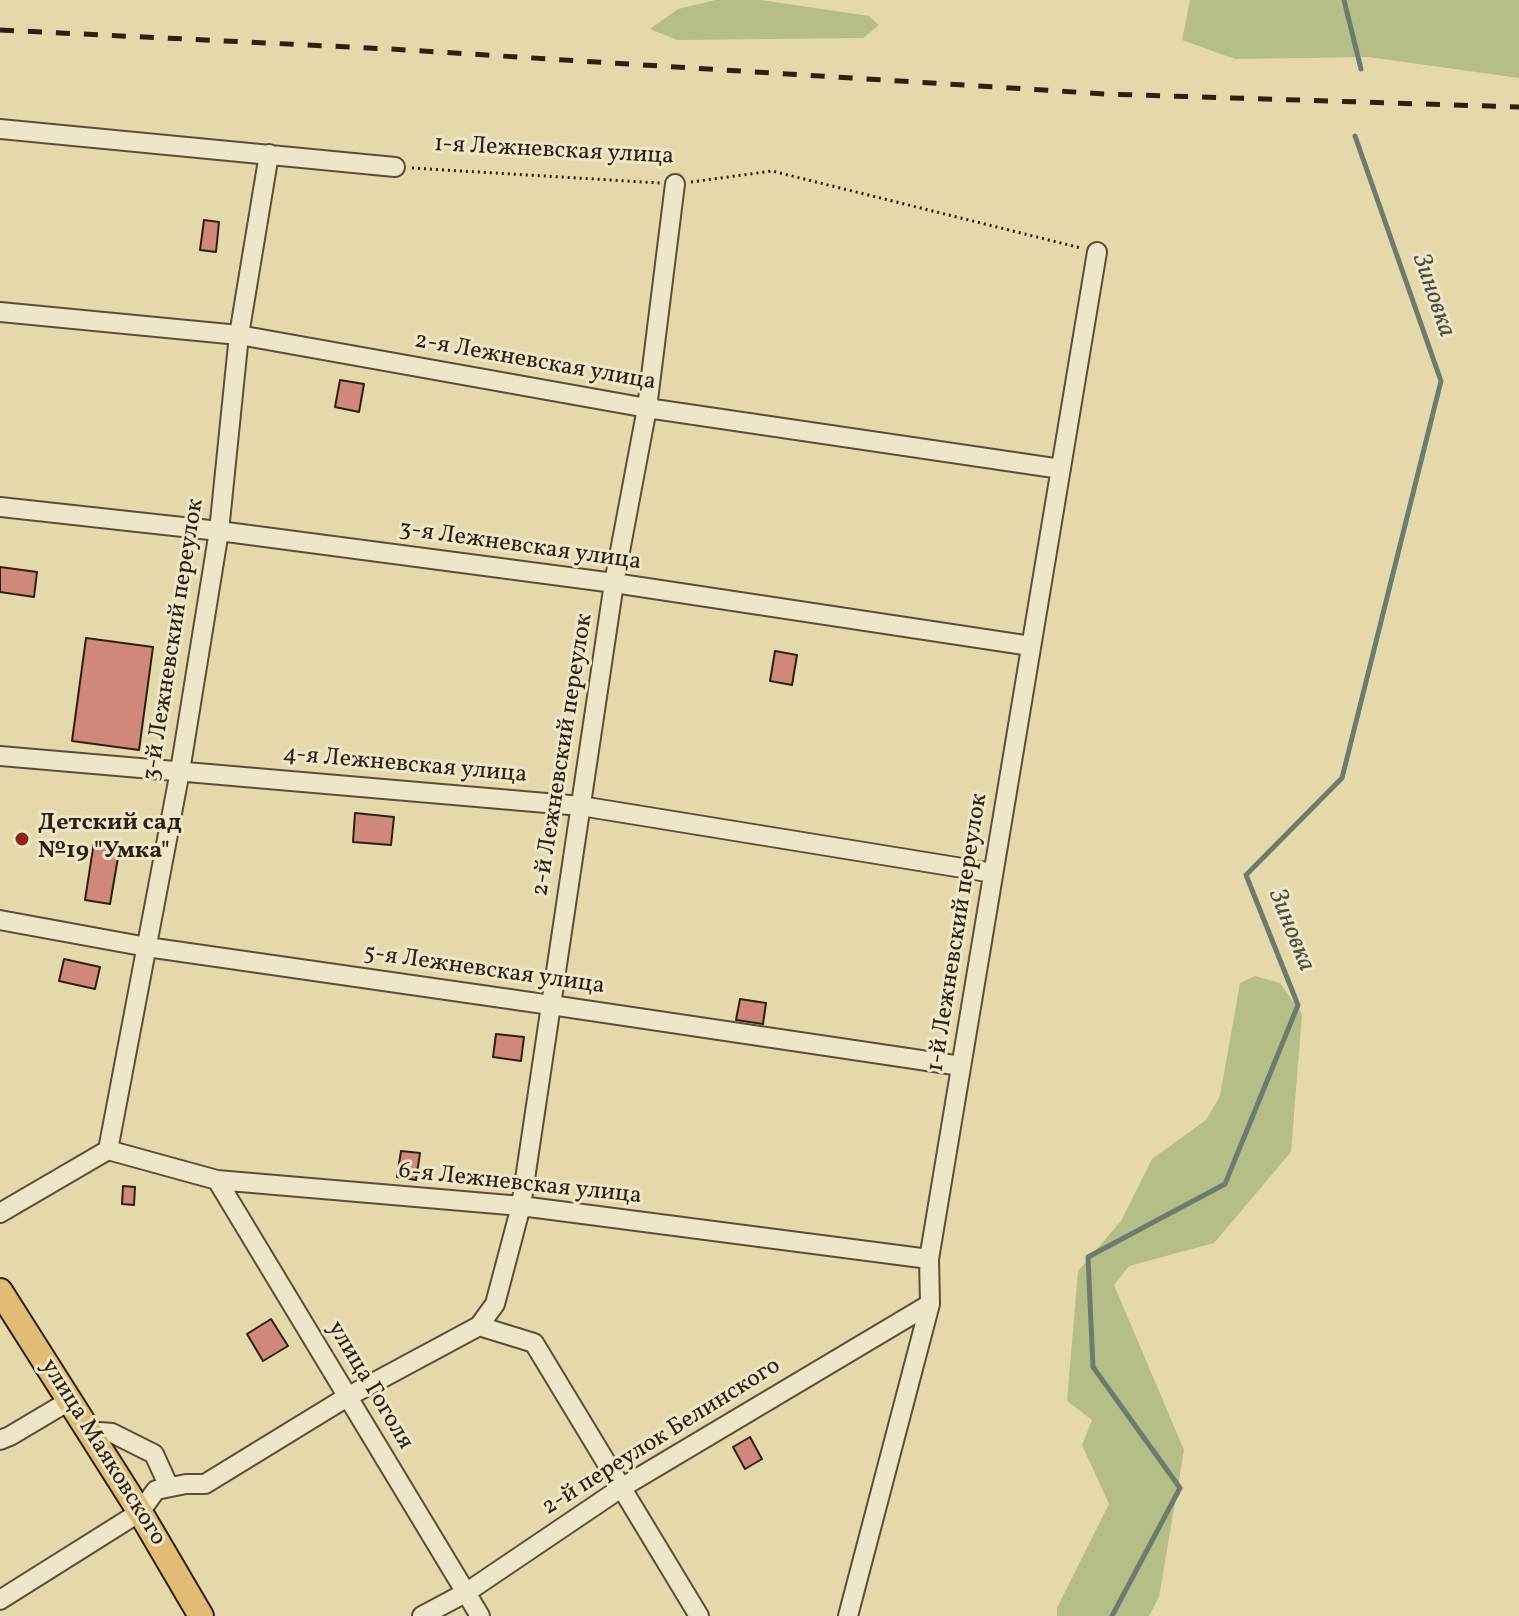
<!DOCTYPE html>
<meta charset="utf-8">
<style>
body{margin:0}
canvas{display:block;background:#e5d8ab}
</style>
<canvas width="1519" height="1616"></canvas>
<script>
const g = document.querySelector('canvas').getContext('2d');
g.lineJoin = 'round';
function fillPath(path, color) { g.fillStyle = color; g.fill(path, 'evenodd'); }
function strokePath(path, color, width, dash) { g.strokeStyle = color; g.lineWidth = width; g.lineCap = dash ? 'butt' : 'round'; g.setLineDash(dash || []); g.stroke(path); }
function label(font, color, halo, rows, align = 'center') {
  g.font = font + ' Vollkorn,serif'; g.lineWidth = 6; g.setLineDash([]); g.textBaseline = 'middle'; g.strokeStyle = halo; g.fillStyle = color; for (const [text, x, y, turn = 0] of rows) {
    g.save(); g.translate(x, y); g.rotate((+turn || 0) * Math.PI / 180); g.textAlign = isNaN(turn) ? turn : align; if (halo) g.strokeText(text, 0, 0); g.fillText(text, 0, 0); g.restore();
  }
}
fillPath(new Path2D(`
 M716 0H761L869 16 879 25 863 38 677 40 650 29 678 9Z
 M1190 0H1519V78L1368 57 1235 59 1182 40Z
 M1255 976 1280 983 1302 1014 1291 1152 1214 1243 1129 1266 1114 1285 1184 1450 1159 1597 1149 1616H1057V1608L1109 1504 1082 1445 1092 1420 1067 1401 1078 1271 1121 1221 1152 1159 1206 1120 1220 1096 1240 983Z`), '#b6be88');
strokePath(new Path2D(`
 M1344 0 1361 69
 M1112 1616 1180 1488 1093 1367 1088 1257 1225 1184 1298 1005 1246 875 1342 778 1441 381 1355 136`), '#6c7d6e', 5);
const building = new Path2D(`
 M204 220 219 222 216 252 200 250Z
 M340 380 364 384 359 412 335 407Z
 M0 567 37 572 34 597 0 592Z
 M86 638 153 647 139 750 72 741Z
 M775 651 797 655 792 685 770 681Z
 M355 813 394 817 391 845 353 842Z
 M94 842 120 846 110 904 85 900Z
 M64 959 100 967 95 989 59 981Z
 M740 999 766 1003 763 1024 736 1020Z
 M496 1034 524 1037 521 1061 493 1057Z
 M401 1151 420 1153 416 1180 397 1177Z
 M123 1186 135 1187 134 1205 122 1204Z
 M271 1319 288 1346 263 1361 247 1334Z
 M750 1437 762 1459 745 1469 733 1447Z`);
fillPath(building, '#cf8879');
strokePath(building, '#2d2114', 2);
const minor = new Path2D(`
 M0 129 395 167
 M0 312 239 335 647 408 1061 469
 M0 507 219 531 614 583 1031 646
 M0 756 581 806 993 873
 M0 920 147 947 551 1005 961 1066
 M108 1150 217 1180 521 1206 929 1259
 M217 1180 480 1616
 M0 1213 108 1150 180 771 219 531 239 335 269 154
 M479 1326 534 1343 699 1616
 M88 1431 112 1433 154 1454 169 1487
 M0 1440 10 1436 69 1401
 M0 1600 140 1512 156 1490 186 1484H205L347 1397 479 1326 495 1304 521 1206 614 583 647 408 675 184
 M422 1616 467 1592 621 1488 930 1304
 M848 1616 930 1304 929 1259 1097 252`);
const major = new Path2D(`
 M0 1291 140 1512 201 1616`);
strokePath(minor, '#5b4f3a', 22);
strokePath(major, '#2d2114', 28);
strokePath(new Path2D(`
 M412 168 660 183
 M691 182 772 171 1081 248`), '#2d2114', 3, [2, 4]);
strokePath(minor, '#eee6c8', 18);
strokePath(major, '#e2bc76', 24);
strokePath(new Path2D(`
 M0 30 390 49 1106 94 1519 107`), '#2d2114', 5, [14, 14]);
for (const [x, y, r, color] of [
 [22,839,8,"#8f2418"]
]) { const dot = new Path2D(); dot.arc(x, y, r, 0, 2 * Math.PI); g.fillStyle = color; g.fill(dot); strokePath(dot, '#eee6c8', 3); }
label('24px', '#2d2114', '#eee6c8', [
 ["1-я Лежневская улица",554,152,3],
 ["2-я Лежневская улица",535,363,10],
 ["3-я Лежневская улица",520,547,8],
 ["3-й Лежневский переулок",175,640,-81],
 ["2-й Лежневский переулок",564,755,-81],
 ["4-я Лежневская улица",405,766,5],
 ["1-й Лежневский переулок",959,933,-81],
 ["5-я Лежневская улица",484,971,8],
 ["6-я Лежневская улица",520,1185,6],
 ["улица Гоголя",369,1386,59],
 ["2-й переулок Белинского",662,1438,-32],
 ["улица Маяковского",102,1453,58]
]);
label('bold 24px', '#2d2114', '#eee6c8', [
 ["Детский сад",38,825],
 ["№19 \"Умка\"",38,853]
], 'left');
label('italic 26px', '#4c4f41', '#eee6c8', [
 ["Зиновка",1432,296,71],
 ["Зиновка",1290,931,68]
]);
</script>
